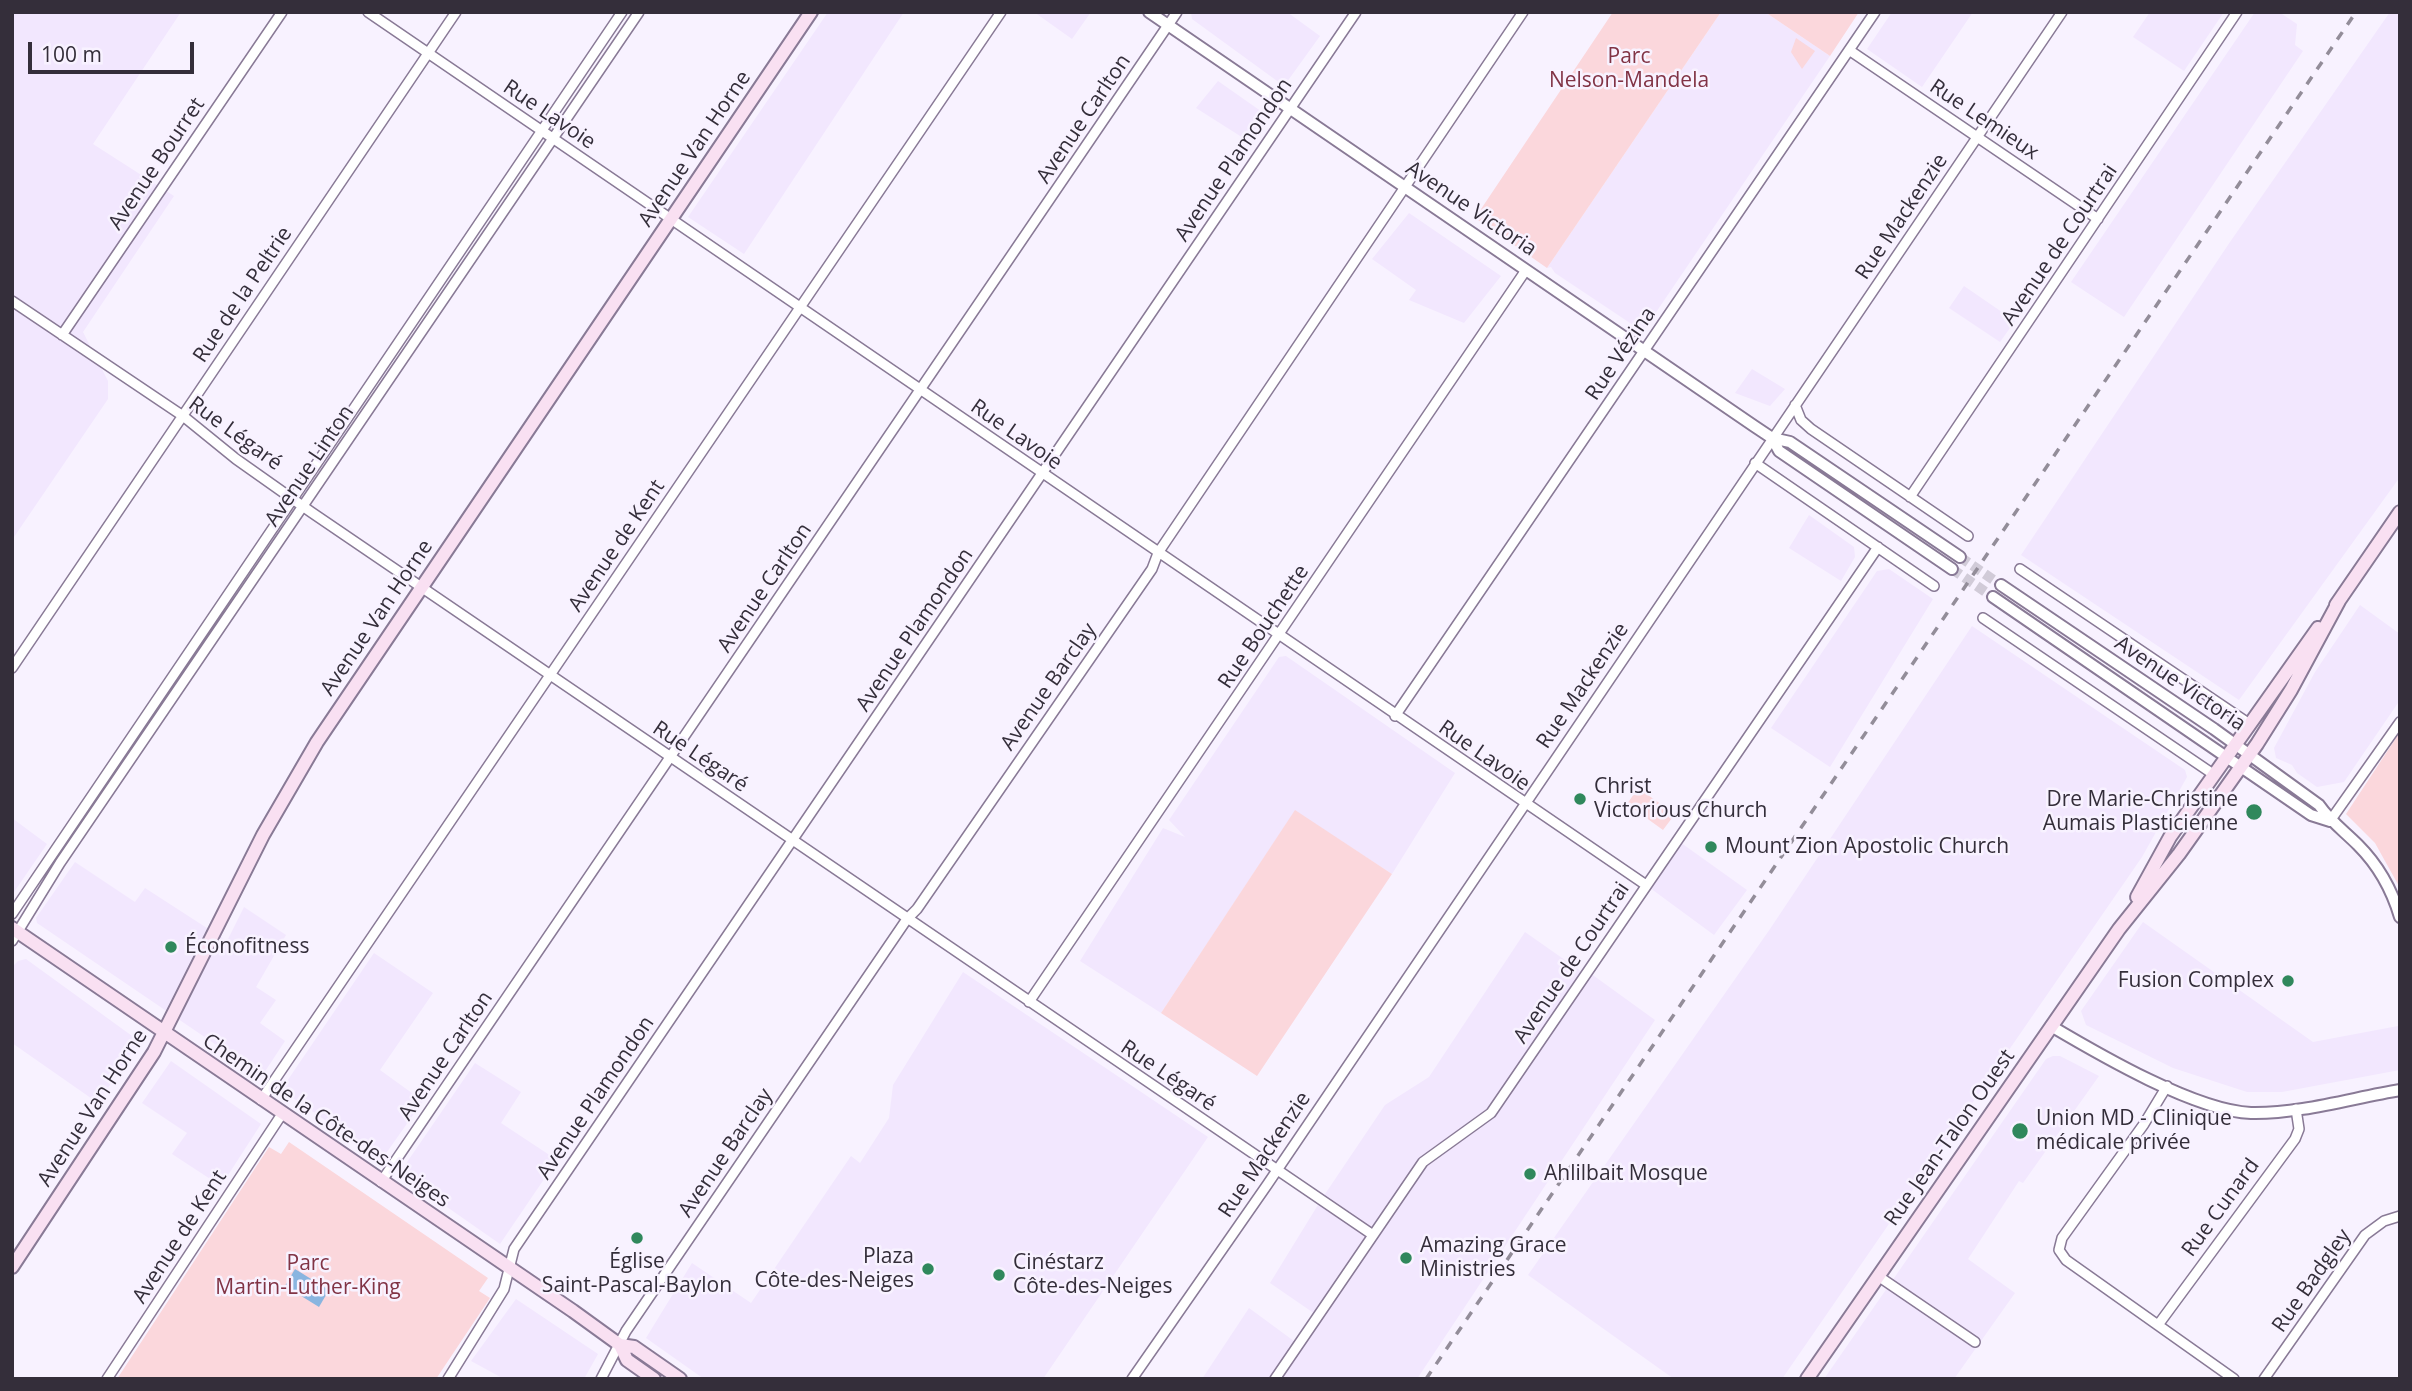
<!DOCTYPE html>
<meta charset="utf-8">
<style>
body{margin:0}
#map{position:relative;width:2412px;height:1391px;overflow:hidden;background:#f8f2ff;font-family:"Open Sans",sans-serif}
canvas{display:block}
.frame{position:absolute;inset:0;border:14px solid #342e3a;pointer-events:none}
.scale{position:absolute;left:28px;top:42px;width:166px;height:32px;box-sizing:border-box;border:4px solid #342e3a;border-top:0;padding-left:9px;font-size:21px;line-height:24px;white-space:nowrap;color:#342e3a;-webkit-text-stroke:5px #f8f2ff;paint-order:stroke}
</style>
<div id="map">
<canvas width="2412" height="1391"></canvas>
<div class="frame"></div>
<div class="scale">100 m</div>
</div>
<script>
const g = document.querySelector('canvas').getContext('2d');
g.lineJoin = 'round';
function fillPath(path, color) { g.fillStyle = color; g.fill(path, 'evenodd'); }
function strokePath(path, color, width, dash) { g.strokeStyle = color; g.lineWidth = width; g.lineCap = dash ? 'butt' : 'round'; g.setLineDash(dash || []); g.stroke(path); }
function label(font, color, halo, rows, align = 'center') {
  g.font = font + ' "Open Sans",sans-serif'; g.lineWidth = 5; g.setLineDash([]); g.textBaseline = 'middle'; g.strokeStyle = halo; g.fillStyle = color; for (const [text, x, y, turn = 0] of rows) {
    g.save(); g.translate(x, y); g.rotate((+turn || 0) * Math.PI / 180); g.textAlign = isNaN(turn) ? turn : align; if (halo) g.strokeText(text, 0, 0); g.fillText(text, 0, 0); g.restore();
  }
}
fillPath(new Path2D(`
 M12 12H181L93 144 174 196 83 332 108 381V399L12 540Z
 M828 12H904L744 254 688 217Z
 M1034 12H1091L1072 39Z
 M1191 12H1287L1320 36 1284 86 1192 19Z
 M1721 12H1765L1830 56 1646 327 1639 329 1555 273 1551 267 1547 268Z
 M1892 12H1973L1922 87 1867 49Z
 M2150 12H2224L2184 71 2133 37Z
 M2255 12H2279L2297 24 2295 45 2303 51 2124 317 2071 282Z
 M2390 12H2400V477L2239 700 2021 555 2230 242Z
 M1218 81 1265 114 1248 141 1196 108Z
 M1409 213 1501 276 1464 323 1409 300 1416 290 1372 259Z
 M1964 286 2015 321 2000 342 1949 308Z
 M1752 369 1785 389 1770 406 1735 393Z
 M1809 515 1854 547 1855 557 1841 581 1789 548Z
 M1889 569 1933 599 1830 767 1771 728 1877 571Z
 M2360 605 2400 634V700L2344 782 2317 787 2297 773 2292 765 2276 758 2274 748 2315 672Z
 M1972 626 2185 770 2187 777 2142 857 1782 1379H1674L1528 1275 1770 929Z
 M1286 656 1455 773 1392 874 1295 811 1161 1013 1080 961 1163 828 1185 837 1169 820 1279 657Z
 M12 818 47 844 12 895Z
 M1677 840 1747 890 1714 935 1646 885Z
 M75 862 135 902 145 888 227 941 244 907 286 935 256 987 276 1000 260 1023 285 1041 262 1076 37 923 36 918Z
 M2143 922 2313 1042 2398 1026 2400 1070 2282 1092H2247L2173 1068 2086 1025 2081 1011Z
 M1525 932 1582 972 1590 973 1655 1020 1417 1379H1202L1249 1308 1298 1344 1318 1316 1270 1283 1321 1200 1385 1105 1429 1077Z
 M374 953 433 993 380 1070 423 1101 382 1159 281 1090Z
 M26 959 139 1041 98 1103 12 1043V967L18 961Z
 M963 972 1208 1137 1043 1379H704L646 1338 692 1263 751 1303 851 1156 860 1163 889 1118 893 1085Z
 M2053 1056H2060L2099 1076 2023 1183 2019 1181 1968 1259 2015 1293 1954 1379H1824L2046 1059Z
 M171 1061 261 1124 221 1186 172 1154 187 1133 142 1103Z
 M475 1063 521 1092 501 1123 557 1160 500 1244 404 1177 408 1171 403 1168Z
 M516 1299 598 1354 584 1379H504L471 1361Z`), '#f2e7fe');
fillPath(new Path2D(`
 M1613 12H1721L1547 268 1475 218Z
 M1765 12H1859L1830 56Z
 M1796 38 1815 51 1802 69 1791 52Z
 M2400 732V888L2375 843 2346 814Z
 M1638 788 1675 814 1663 830 1627 804Z
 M1295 810 1392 874 1257 1076 1161 1013Z
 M289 1142 488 1278 479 1291 490 1298 436 1379H117L269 1147 281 1154Z`), '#fbd7dc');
fillPath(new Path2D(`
 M295 1269 329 1290 319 1307 285 1286Z`), '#89b5e0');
strokePath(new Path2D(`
 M1960 557 2001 585
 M1952 569 1993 597`), '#d1cbd8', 10, [10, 5]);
const minor = new Path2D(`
 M368 12 1646 885
 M1849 50 2098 219
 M12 301 183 416 236 459 311 512 1373 1235
 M62 335 282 12
 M1795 405 1801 420 1811 429 1968 536
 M1755 463 1934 586
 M1910 497 2237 12
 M2020 569 2248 723
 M1983 618 2213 774
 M12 668 456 12
 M1395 716 1875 12
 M2330 821 2400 722
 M12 914 622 12
 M12 941 60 863 639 12
 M1029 1002 1526 270
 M2167 1086 2144 1124 2062 1238 2059 1250 2066 1260 2234 1379
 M261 1100 1001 12
 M381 1182 1177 12
 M1878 1276 1975 1342
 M2158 1325 2295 1139 2299 1129 2296 1109
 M107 1379 282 1114
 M448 1379 504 1289 514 1249 1356 12
 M601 1379 626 1331 907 919 917 909 1152 569 1158 553 1523 12
 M1132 1379 1267 1185 2062 12
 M1275 1379 1423 1162 1491 1113 1878 547
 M2264 1379 2365 1235 2384 1221 2400 1216`);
const tertiary = new Path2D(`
 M1149 12 1754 426 1772 438 1790 442 1960 557
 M1772 438 1779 451 1952 569
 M2001 585 2214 729 2319 805C2330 821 2344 831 2358 845 2378 865 2392 890 2400 917
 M1993 597 2311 815 2330 821
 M2051 1026C2100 1055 2196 1111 2251 1113 2300 1114 2352 1098 2400 1090`);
const secondary = new Path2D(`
 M2336 605 2400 512
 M2137 897 2170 837 2318 628
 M12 928 573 1311 620 1345 627 1360 654 1379
 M12 1267 154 1052 263 835 317 742 811 12
 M620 1345 634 1347 680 1379
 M1807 1379 2119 929 2179 854 2257 744 2291 690 2339 601`);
strokePath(minor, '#897a96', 12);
strokePath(tertiary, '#897a96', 14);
strokePath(secondary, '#897a96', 16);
strokePath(minor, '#fff', 9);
strokePath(tertiary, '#fff', 10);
strokePath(secondary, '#f9e0f2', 12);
strokePath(new Path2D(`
 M1426 1379 2356 12`), '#938d99', 3.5, [9, 9]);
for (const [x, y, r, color] of [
 [1580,799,7,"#30885c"],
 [2254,812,9,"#30885c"],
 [1711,847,7,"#30885c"],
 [171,947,7,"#30885c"],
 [2288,981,7,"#30885c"],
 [2020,1131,9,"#30885c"],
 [1530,1174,7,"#30885c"],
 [637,1238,7,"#30885c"],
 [1406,1258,7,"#30885c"],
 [928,1269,7,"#30885c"],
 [999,1275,7,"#30885c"]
]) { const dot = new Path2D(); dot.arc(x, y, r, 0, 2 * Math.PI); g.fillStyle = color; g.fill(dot); strokePath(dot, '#f8f2ff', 2.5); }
label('21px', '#813345', '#f8f2ff', [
 ["Parc",1629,57],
 ["Nelson-Mandela",1629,81],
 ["Parc",308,1264],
 ["Martin-Luther-King",308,1288]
]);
label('21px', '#342e3a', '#f8f2ff', [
 ["Rue Lavoie",549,115,34],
 ["Avenue Carlton",1084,119,-56],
 ["Rue Lemieux",1984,120,34],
 ["Avenue Van Horne",695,149,-56],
 ["Avenue Plamondon",1234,160,-56],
 ["Avenue Bourret",157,164,-56],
 ["Avenue Victoria",1471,209,34],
 ["Rue Mackenzie",1902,217,-56],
 ["Avenue de Courtrai",2060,245,-56],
 ["Rue de la Peltrie",243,295,-56],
 ["Rue Vézina",1621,354,-56],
 ["Rue Légaré",235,434,36],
 ["Rue Lavoie",1016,435,35],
 ["Avenue Linton",310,466,-56],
 ["Avenue de Kent",617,546,-56],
 ["Avenue Carlton",765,588,-56],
 ["Avenue Van Horne",377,618,-56],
 ["Rue Bouchette",1264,627,-56],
 ["Avenue Plamondon",915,630,-56],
 ["Avenue Victoria",2180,684,34],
 ["Rue Mackenzie",1583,686,-56],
 ["Avenue Barclay",1049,687,-55],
 ["Rue Lavoie",1484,756,35],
 ["Rue Légaré",700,757,34],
 ["Avenue de Courtrai",1572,963,-56],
 ["Avenue Carlton",446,1056,-56],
 ["Rue Légaré",1168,1076,34],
 ["Avenue Plamondon",596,1098,-56],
 ["Avenue Van Horne",93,1108,-57],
 ["Chemin de la Côte-des-Neiges",326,1121,34],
 ["Rue Jean-Talon Ouest",1950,1138,-55],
 ["Avenue Barclay",726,1153,-56],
 ["Rue Mackenzie",1265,1155,-56],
 ["Rue Cunard",2221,1208,-54],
 ["Avenue de Kent",180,1237,-57],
 ["Rue Badgley",2312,1281,-55]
]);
label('21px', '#342e3a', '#f8f2ff', [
 ["Christ",1594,787],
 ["Victorious Church",1594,811],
 ["Dre Marie-Christine",2238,800,"right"],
 ["Aumais Plasticienne",2238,824,"right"],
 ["Mount Zion Apostolic Church",1725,847],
 ["Éconofitness",185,947],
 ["Fusion Complex",2274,981,"right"],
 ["Union MD - Clinique",2036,1119],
 ["médicale privée",2036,1143],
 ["Ahlilbait Mosque",1544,1174],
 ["Amazing Grace",1420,1246],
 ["Ministries",1420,1270],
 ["Plaza",914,1257,"right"],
 ["Côte-des-Neiges",914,1281,"right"],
 ["Église",637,1262,"center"],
 ["Saint-Pascal-Baylon",637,1286,"center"],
 ["Cinéstarz",1013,1263],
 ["Côte-des-Neiges",1013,1287]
], 'left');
</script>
